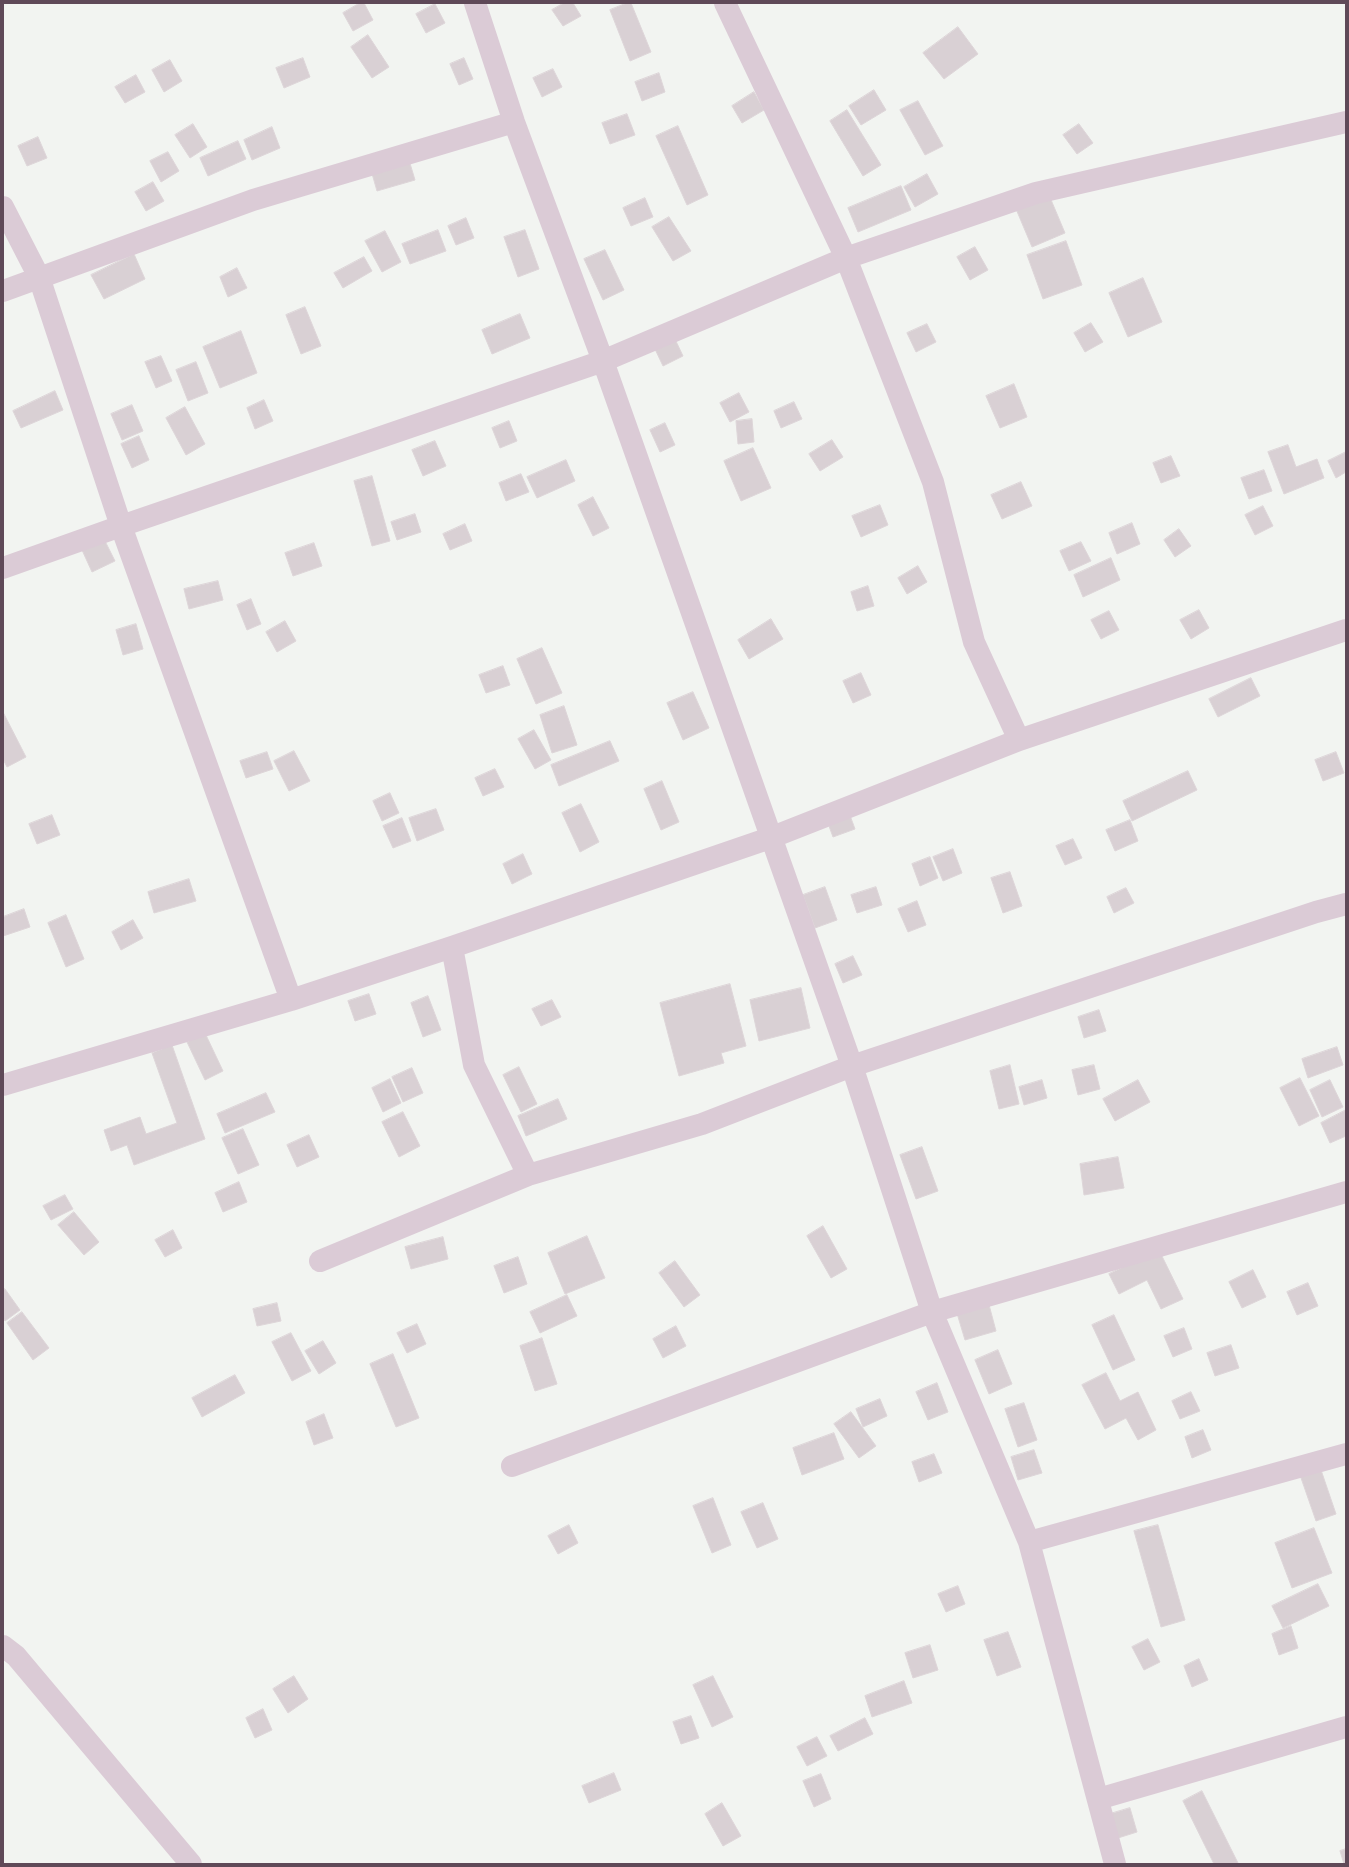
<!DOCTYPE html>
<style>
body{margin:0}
#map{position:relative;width:1349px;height:1867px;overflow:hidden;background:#f2f4f1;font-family:"Fira Sans",sans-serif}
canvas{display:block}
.frame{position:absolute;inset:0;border:4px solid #5f4958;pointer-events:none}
</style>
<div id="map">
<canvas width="1349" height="1867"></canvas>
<div class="frame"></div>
</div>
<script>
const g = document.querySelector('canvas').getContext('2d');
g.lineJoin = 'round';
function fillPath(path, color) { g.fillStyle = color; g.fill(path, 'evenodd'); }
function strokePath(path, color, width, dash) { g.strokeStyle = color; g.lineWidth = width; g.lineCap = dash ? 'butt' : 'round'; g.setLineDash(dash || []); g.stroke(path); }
const building = new Path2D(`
 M360 3H364L373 20 353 31 343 13Z
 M564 3H573L581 16 563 26 552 10Z
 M627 3H631L651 52 630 61 610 10Z
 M435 4 445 23 426 33 416 14Z
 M958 27 978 54 944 79 923 53Z
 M368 35 389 67 372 78 351 47Z
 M303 58 310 77 284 88 276 68Z
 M464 58 473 79 459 85 450 64Z
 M170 60 182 81 164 92 152 70Z
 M553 69 562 87 542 97 533 78Z
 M659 73 665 92 642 101 635 82Z
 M136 75 145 92 125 103 115 87Z
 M874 90 886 110 861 125 849 106Z
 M754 92 764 110 742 123 732 106Z
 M918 101 943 146 925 155 900 110Z
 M847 110 881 165 863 176 830 121Z
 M627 114 635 135 610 144 602 123Z
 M193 124 207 147 190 158 175 135Z
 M1079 124 1093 143 1077 154 1063 135Z
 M678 126 708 195 687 205 656 136Z
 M272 127 280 148 252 160 244 140Z
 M38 137 47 158 27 166 18 146Z
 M238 141 246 159 208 176 200 158Z
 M168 152 179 171 161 182 150 161Z
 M409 160 415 180 377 191 371 170Z
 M927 174 938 194 915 207 904 187Z
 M153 182 164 201 146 211 135 192Z
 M901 186 911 210 858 232 848 208Z
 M1049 195 1065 233 1032 247 1016 209Z
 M645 198 653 217 631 226 623 208Z
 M669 217 691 251 673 261 652 227Z
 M466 218 474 238 456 245 448 226Z
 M438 230 446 251 410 264 402 244Z
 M525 230 539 269 518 277 504 237Z
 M385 231 401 262 382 272 365 241Z
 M1066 241 1082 285 1043 299 1027 255Z
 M975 247 988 270 970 280 957 257Z
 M605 250 624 290 603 300 584 259Z
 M134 254 145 279 104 299 91 275Z
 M364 257 372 271 343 288 334 273Z
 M237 268 247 288 228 297 220 277Z
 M1143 278 1162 322 1128 337 1109 293Z
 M305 307 321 346 301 354 286 315Z
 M520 314 530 338 492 354 482 330Z
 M1091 323 1103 342 1085 352 1074 333Z
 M927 324 936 342 916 352 907 333Z
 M241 331 257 373 220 388 203 347Z
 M674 337 683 356 663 366 654 347Z
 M161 356 172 381 156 388 145 362Z
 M196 362 208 393 188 401 176 370Z
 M1014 384 1027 417 1000 428 986 396Z
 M55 391 63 410 21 428 13 411Z
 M739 393 749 412 730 422 720 403Z
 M264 400 273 421 255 429 247 408Z
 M794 402 802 419 781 428 774 411Z
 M132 405 143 431 122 440 111 414Z
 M185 407 205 444 186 455 166 418Z
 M752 419 754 442 738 444 736 421Z
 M509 421 517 441 500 448 492 428Z
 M665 423 675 445 660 452 650 430Z
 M139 436 149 460 132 468 121 444Z
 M832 440 843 457 820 471 809 454Z
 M435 441 446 466 423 476 412 450Z
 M1288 445 1296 467 1317 459 1324 478 1284 494 1268 452Z
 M753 448 771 488 741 501 724 461Z
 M1346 452V472L1336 478 1328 461Z
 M1171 456 1180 476 1161 483 1153 463Z
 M566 460 575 481 537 498 527 477Z
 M1264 470 1272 491 1249 499 1241 478Z
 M521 474 529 492 506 501 499 483Z
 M372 476 390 541 372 546 354 481Z
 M1021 482 1032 506 1002 519 991 495Z
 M593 497 609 528 593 536 578 505Z
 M880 505 888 525 861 537 852 516Z
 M1263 506 1273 526 1255 535 1245 515Z
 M415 514 421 532 397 540 391 522Z
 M1132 523 1140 544 1117 554 1109 533Z
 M465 524 472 541 450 550 443 534Z
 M1179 529 1191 546 1175 557 1164 540Z
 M104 539 115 561 92 572 82 550Z
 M1081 542 1091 561 1069 571 1060 551Z
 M314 543 322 566 293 576 285 553Z
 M1111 558 1120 580 1083 597 1074 575Z
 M918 566 927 582 907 594 898 578Z
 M218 581 223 600 189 609 184 589Z
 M868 586 874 606 857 611 851 592Z
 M251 599 261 624 247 630 237 605Z
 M1199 610 1209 628 1191 639 1180 620Z
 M1109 611 1119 630 1101 639 1091 620Z
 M771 619 783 639 749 659 738 640Z
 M285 621 296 641 277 652 266 632Z
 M136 624 143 649 123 655 116 630Z
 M542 648 562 693 536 704 517 659Z
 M503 666 510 685 486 693 479 675Z
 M861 673 871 695 853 703 843 681Z
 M1251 678 1260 696 1218 717 1209 699Z
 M693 692 709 728 683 740 667 703Z
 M564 706 577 745 552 753 540 715Z
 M4 714 26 757 7 767 3 759V715Z
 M534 730 551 760 535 769 518 739Z
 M610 741 619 761 559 786 551 765Z
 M294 751 310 781 289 791 274 761Z
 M267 752 273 769 246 778 240 761Z
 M1336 752 1344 773 1323 781 1315 760Z
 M495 769 504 787 483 796 475 778Z
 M1188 771 1197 790 1132 821 1123 801Z
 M662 781 679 822 661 830 644 789Z
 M390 793 399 813 382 821 373 801Z
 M581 804 599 842 580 852 562 813Z
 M436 809 444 830 417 841 409 818Z
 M848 810 855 829 833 837 826 818Z
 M52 815 60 835 37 844 29 824Z
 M402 818 411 841 393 848 383 826Z
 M1130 820 1138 841 1115 851 1106 830Z
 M1073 839 1082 858 1065 865 1056 846Z
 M953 849 962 873 943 881 933 857Z
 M523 854 532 874 512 884 503 864Z
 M930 857 938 878 920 886 912 864Z
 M1010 872 1022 906 1003 913 991 878Z
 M189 879 196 901 154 913 148 892Z
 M825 887 837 920 815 928 803 895Z
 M876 887 882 905 857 913 851 895Z
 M1126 888 1134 903 1114 913 1107 897Z
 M917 901 926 925 908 932 898 909Z
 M24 909 30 927 3 936V917Z
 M66 915 84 959 66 967 48 923Z
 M133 920 143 938 121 950 112 932Z
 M853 956 862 975 843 983 835 964Z
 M730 984 746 1046 721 1053 724 1063 679 1076 660 1003Z
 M801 988 810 1028 759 1041 750 1000Z
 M369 994 376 1014 355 1021 348 1001Z
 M428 996 441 1030 423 1037 411 1003Z
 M552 1000 561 1017 541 1026 532 1009Z
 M1099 1010 1106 1031 1084 1038 1078 1017Z
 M205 1033 223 1071 205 1080 187 1042Z
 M172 1045 205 1139 134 1165 127 1145 111 1151 104 1130 140 1117 146 1134 177 1123 152 1053Z
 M1337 1047 1343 1065 1308 1078 1302 1059Z
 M1010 1065 1019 1104 999 1109 990 1071Z
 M1094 1065 1100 1089 1078 1095 1072 1070Z
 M519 1067 537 1104 521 1112 503 1075Z
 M412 1068 423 1093 403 1102 392 1077Z
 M1300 1078 1319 1116 1299 1126 1280 1088Z
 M390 1079 401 1103 383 1112 372 1088Z
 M1042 1080 1047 1098 1024 1105 1019 1087Z
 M1138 1080 1150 1102 1115 1121 1103 1099Z
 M1330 1080 1343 1107 1322 1117 1310 1090Z
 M266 1093 275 1112 225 1133 217 1114Z
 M558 1099 567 1119 526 1136 518 1116Z
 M1346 1110V1136L1330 1143 1321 1123Z
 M403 1112 420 1146 399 1157 382 1122Z
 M243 1129 259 1165 238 1174 222 1138Z
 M309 1135 319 1157 297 1167 287 1145Z
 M922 1147 938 1191 916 1199 900 1155Z
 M1118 1157 1124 1188 1084 1195 1080 1164Z
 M239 1182 247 1202 223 1212 215 1193Z
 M65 1195 73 1209 51 1220 43 1206Z
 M74 1212 99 1242 84 1255 58 1225Z
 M823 1226 847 1269 831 1278 807 1236Z
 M173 1230 182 1248 165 1257 155 1240Z
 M587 1236 605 1278 565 1294 548 1253Z
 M443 1237 448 1259 411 1269 405 1247Z
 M1159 1250 1183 1299 1161 1309 1147 1280 1119 1294 1109 1274Z
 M518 1257 527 1284 504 1293 494 1266Z
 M675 1261 700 1295 684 1307 659 1273Z
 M1253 1270 1266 1297 1242 1308 1229 1282Z
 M1308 1283 1318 1306 1297 1315 1287 1292Z
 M5 1289 20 1310 5 1321 3 1318V1290Z
 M567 1295 577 1316 540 1333 530 1312Z
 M988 1301 996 1331 965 1340 956 1310Z
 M277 1303 281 1321 257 1326 253 1309Z
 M22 1312 49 1348 33 1360 7 1323Z
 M1114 1315 1135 1360 1113 1370 1092 1325Z
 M417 1324 426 1344 407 1353 397 1333Z
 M676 1326 686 1346 663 1358 653 1339Z
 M1184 1328 1192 1349 1173 1357 1164 1336Z
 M291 1333 311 1371 292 1381 272 1342Z
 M542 1338 557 1384 535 1391 520 1346Z
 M323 1341 336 1363 319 1374 305 1351Z
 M1231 1345 1239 1368 1215 1376 1207 1353Z
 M998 1350 1012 1384 989 1394 975 1360Z
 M393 1354 419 1418 396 1427 370 1364Z
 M1106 1373 1120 1401 1138 1392 1156 1430 1138 1440 1126 1418 1105 1429 1082 1385Z
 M235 1375 245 1393 202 1417 192 1398Z
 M937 1383 948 1412 928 1420 916 1392Z
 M1191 1392 1200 1411 1180 1419 1172 1401Z
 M880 1399 887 1416 863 1427 856 1409Z
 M1024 1403 1037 1440 1018 1447 1005 1409Z
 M851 1412 876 1446 859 1458 834 1424Z
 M324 1414 333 1438 314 1445 306 1422Z
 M1203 1430 1211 1450 1192 1458 1185 1437Z
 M834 1433 844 1459 802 1475 793 1448Z
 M1034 1450 1042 1473 1018 1480 1011 1457Z
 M934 1454 942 1473 919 1482 912 1462Z
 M1320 1467 1336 1514 1316 1521 1300 1475Z
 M713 1498 731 1545 712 1553 693 1506Z
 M763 1503 778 1539 757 1548 741 1512Z
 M569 1525 578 1543 558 1554 548 1536Z
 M1158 1525 1185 1620 1161 1627 1134 1531Z
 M1314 1528 1332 1573 1292 1588 1275 1543Z
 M1318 1584 1329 1606 1283 1628 1272 1606Z
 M958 1586 965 1604 946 1612 938 1594Z
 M1291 1626 1298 1648 1279 1655 1272 1634Z
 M1008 1632 1021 1667 997 1676 984 1640Z
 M1148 1639 1160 1662 1144 1670 1132 1647Z
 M930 1645 938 1670 913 1678 905 1653Z
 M1199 1659 1208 1680 1192 1687 1184 1666Z
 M294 1676 308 1699 288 1713 273 1689Z
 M713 1676 733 1717 712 1727 693 1685Z
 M904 1681 912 1703 872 1717 865 1696Z
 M263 1709 272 1730 255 1738 246 1718Z
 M691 1716 699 1738 681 1744 673 1722Z
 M865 1718 873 1734 838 1751 830 1736Z
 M817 1737 827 1756 807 1766 797 1747Z
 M614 1773 621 1790 589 1803 582 1786Z
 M821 1774 831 1799 814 1807 803 1781Z
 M1202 1791 1238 1863 1236 1864H1214L1183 1801Z
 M722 1803 741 1836 723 1846 705 1814Z
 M1130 1808 1137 1832 1118 1838 1110 1814Z
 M1346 1849V1864H1344L1340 1851Z`);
fillPath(building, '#d9d0d4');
strokePath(building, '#ddd5d8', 1);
strokePath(new Path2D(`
 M475 3 514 122 603 361 852 1066 932 1312 1029 1542 1115 1864
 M725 3 846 258 933 482 974 642 1019 740
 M3 207 39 277 121 526 291 1000
 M3 291 253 200 514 122
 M3 568 121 526 603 361 846 258 1036 193 1346 122
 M452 947 474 1065 528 1175
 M3 1085 291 1000 452 947 770 838 1019 740 1346 630
 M320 1261 528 1175 702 1124 852 1066 1316 912 1346 904
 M512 1466 932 1312 1346 1192
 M1029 1542 1346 1454
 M3 1646 16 1656 191 1864
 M1098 1799 1346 1727`), '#dbcbd6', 22);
</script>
